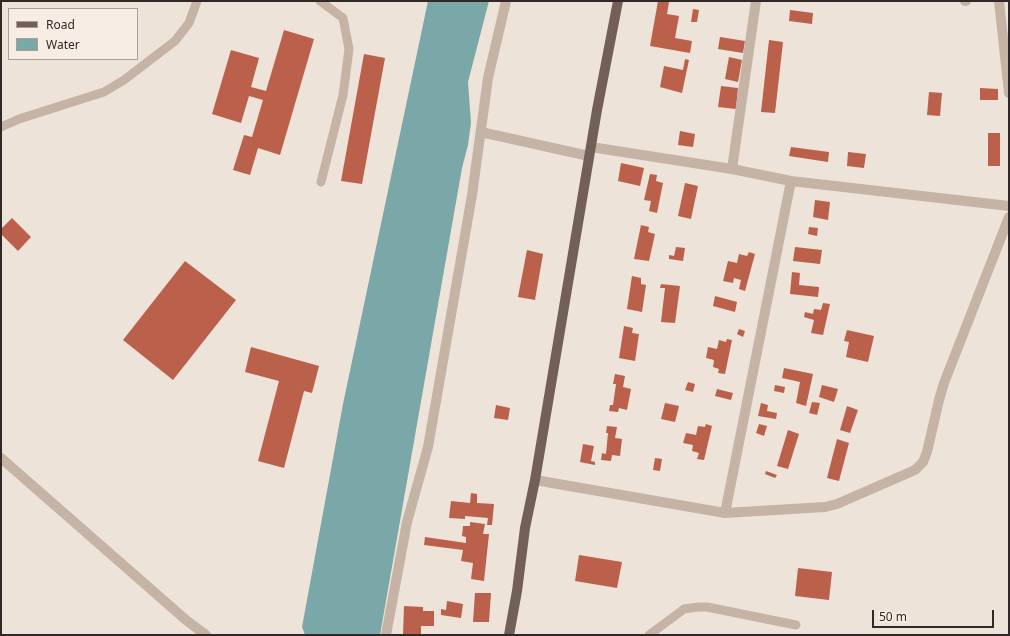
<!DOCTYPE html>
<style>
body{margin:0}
#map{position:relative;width:1010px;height:636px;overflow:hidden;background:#eee3d9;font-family:"Noto Sans",sans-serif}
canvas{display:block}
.frame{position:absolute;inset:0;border:2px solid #322926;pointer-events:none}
.legend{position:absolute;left:8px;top:8px;width:130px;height:52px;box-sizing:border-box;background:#f7ede4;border:1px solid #a89f98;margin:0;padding:5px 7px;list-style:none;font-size:12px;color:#322926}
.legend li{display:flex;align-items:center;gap:8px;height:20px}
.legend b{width:20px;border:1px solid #a89f98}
.scale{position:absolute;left:872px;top:610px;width:122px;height:18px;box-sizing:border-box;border:2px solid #322926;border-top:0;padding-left:5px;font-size:12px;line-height:14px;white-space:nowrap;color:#322926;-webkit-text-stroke:3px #f7ede4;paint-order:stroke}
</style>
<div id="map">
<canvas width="1010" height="636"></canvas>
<div class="frame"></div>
<ul class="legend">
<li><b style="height:5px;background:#726058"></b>Road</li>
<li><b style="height:11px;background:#7aa8a8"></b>Water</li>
</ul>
<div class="scale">50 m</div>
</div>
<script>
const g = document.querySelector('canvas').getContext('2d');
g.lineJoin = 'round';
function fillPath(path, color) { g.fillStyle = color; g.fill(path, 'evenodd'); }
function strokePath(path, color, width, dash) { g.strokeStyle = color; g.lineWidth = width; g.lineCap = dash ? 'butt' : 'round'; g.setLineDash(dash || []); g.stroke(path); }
fillPath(new Path2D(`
 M428 1H489L468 82 471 123 468 145 462 168 380 635H305L302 627 343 404Z`), '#7aa8a8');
fillPath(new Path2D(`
 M658 1 669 2 667 14 679 16 675 38 692 41 690 53 650 46Z
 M693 9 699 10 697 22H691Z
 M790 10 813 13 812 24 789 21Z
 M284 30 314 39 280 155 258 148 250 175 233 170 244 135 252 137 263 100 249 96 241 123 212 114 231 50 259 58 251 87 266 91Z
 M720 37 745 41 743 53 718 49Z
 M769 40 783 42 775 113 761 112Z
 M364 54 385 58 362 184 341 181Z
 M729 57 742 60 738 82 725 79Z
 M685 59 689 60 682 93 660 87 664 66 683 70Z
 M721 86 738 88 736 109 718 107Z
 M980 88 998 89V100H980Z
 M929 92 942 93 940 116 927 115Z
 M680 131 695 134 693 147 678 145Z
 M988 133H1000V166H988Z
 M791 147 829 152 828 162 789 156Z
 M848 152 866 154 864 168 847 166Z
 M621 163 644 168 640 186 618 181Z
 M650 174 657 175 656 181 663 183 657 213 649 211 651 201 644 200Z
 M685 183 698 186 691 219 678 216Z
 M815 200 830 202 828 220 813 217Z
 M12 218 31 237 18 251 1 234V229Z
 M641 225 649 227 648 232 655 234 649 261 634 259Z
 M809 227 818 228 817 236 808 234Z
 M676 247 685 248 683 261 669 259V255L674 256Z
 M795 247 822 250 820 264 793 261Z
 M527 250 543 254 535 300 518 297Z
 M749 252 755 254 745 291 739 289 741 280 734 278 733 283 723 281 728 261 737 263 739 254 747 256Z
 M185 261 236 300 173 380 123 340Z
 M792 272 800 273 799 285 819 287 818 297 790 294Z
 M632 276 641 278V284L646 285 642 312 627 309Z
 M661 284 680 286 675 323 661 322 665 288H660Z
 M715 296 737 302 735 312 713 306Z
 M823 303 830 304 823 335 811 333 814 320 804 317 805 312 813 314 814 309 821 310Z
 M624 326 633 328 632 333 639 334 635 361 619 358Z
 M739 329 745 331 743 337 737 334Z
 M847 330 874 336 868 362 846 357 849 342 844 341Z
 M727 339 732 340 725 374 718 373 719 369 713 367 714 360 706 358 708 347 717 349 719 340 726 342Z
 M251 347 319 366 312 393 304 391 284 468 258 461 279 381 245 372Z
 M784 368 813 374 806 406 796 403 800 382 782 378Z
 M615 374 625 376 623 387 631 389 627 410 619 408 618 412 609 411 610 405H613L616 384H613Z
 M688 382 695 384 693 392 685 390Z
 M775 385 785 387 784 393 774 391Z
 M822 385 838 389 834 402 819 397Z
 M717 389 733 393 731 400 715 396Z
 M812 402 820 403 817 415 809 413Z
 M665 403 679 406 675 422 661 419Z
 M761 403 768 405 767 411 777 413 776 419 758 416Z
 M496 405 510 408 508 420 494 418Z
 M847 406 858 410 850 433 840 430Z
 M706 424 712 426 704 460 697 459 699 453 692 451 693 445 683 443 686 433 696 435 698 426 705 427Z
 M759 424 767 426 764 436 756 433Z
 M607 426 617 427 615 438 622 439 620 456 612 455 611 461 601 460 602 453 606 454 608 433H606Z
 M788 430 799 434 788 469 777 466Z
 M837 439 849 443 839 481 827 478Z
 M583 444 594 446 591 461 595 462V465L580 462Z
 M655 458 662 459 660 471 653 470Z
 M766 471 777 475 775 478 765 474Z
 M471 493 477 494V503L494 504 492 525H487L488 518 465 516V519L449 518 451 501 470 503Z
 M470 522 485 524 483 534H489L484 581 471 579 473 563 461 561 463 550 424 545 425 537 466 543V537L462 536 463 526H470Z
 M579 555 622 562 617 588 575 581Z
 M798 568 832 572 829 600 795 596Z
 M475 593H491L489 622H473Z
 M447 601 463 604 461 618 441 615V609L446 610Z
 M404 606 423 607V611H434V626H421V635H403Z`), '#ba604b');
strokePath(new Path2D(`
 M320 1 343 18 349 49 343 95 321 182
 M1 127 19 119 104 92 124 80 175 41 189 23 197 1
 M649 635 684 609 698 607H707L796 625`), '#c5b3a6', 9);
strokePath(new Path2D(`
 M965 1H966
 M999 1 1009 93
 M481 132 589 156
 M591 147 732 169 791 181 1009 206
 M732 169 756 1
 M535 480 725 513 825 507 837 504 915 470 923 462 927 452 939 400 944 383 1009 217
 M725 513 791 181
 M386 635 407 522 428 447 472 195 488 78 506 1`), '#c5b3a6', 10);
strokePath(new Path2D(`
 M1 458 186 620 206 635`), '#c5b3a6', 10);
strokePath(new Path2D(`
 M509 635 517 591 525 528 535 480 597 110 618 1`), '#726058', 10);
</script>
